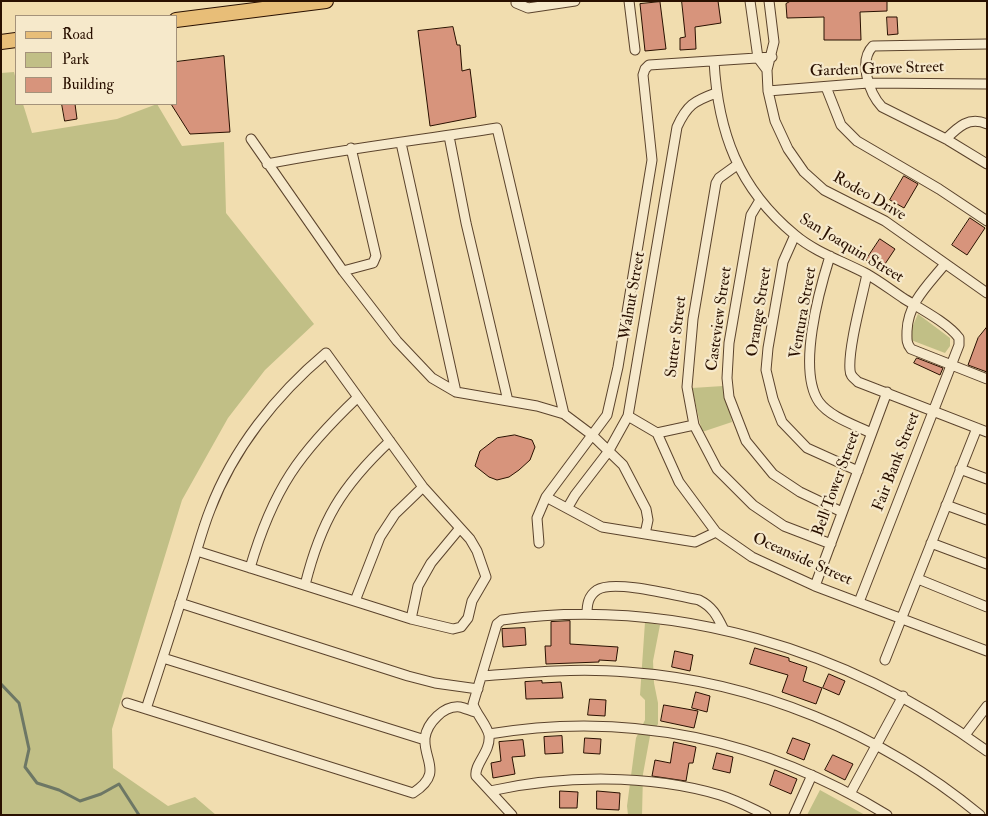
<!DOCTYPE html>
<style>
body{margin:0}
#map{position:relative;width:988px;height:816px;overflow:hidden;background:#f1ddaf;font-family:"IM FELL Double Pica",serif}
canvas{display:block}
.frame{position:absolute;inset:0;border:2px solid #291000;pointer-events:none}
.legend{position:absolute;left:15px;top:15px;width:162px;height:90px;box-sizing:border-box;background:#f6e9cb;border:1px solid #a4927a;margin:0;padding:6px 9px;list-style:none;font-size:15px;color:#291000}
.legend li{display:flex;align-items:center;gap:10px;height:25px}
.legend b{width:25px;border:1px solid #a4927a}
</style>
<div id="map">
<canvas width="988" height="816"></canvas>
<div class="frame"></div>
<ul class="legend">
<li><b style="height:6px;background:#e8be78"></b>Road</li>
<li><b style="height:14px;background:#c1bf86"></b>Park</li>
<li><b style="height:14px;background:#d7947c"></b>Building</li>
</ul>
</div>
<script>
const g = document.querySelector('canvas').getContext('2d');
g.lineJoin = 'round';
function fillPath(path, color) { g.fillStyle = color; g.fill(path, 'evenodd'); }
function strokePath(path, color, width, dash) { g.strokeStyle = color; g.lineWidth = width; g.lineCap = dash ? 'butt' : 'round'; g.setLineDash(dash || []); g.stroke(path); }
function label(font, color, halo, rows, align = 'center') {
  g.font = font + ' "IM FELL Double Pica",serif'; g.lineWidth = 4.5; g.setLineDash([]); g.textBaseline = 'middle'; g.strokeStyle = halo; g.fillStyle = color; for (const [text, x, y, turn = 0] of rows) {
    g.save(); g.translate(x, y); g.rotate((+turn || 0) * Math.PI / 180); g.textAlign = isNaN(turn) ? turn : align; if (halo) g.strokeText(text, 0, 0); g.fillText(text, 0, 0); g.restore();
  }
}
fillPath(new Path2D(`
 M14 72 16 80V104H23L32 133 117 119 157 104 182 146 224 142 226 213 314 324 265 370 228 418 182 500 112 729 113 768 168 806 195 797 216 815H1V73Z
 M918 314 950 338V346L945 353 911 340V330Z
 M723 386 732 422 702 432 692 388Z
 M645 622 660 625 653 661 654 683 658 703V724L650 736 643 774 642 815H628L627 806 636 738 645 720V700L640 695Z
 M820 790 865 815H807Z`), '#c1bf86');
strokePath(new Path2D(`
 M1 684 19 703 29 749 25 767 37 783 59 790 80 801 101 794 119 784 139 815`), '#6d7765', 3);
const building = new Path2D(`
 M682 1H718L721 23 695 27 696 49 680 50V38L685 37Z
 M791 1H887V11L860 12 861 40H824V17L787 18 786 4Z
 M660 2 666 49 645 51 640 4Z
 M887 17H897L898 34 888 35Z
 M453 27 457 45H460L462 71 470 69 476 117 430 126 418 31Z
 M224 56 230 132 190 134 171 104H176V62Z
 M62 104H75L77 119 65 121Z
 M904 176 918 184 904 208 890 200Z
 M970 218 985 228 967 255 952 245Z
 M880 239 895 249 881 270 866 260Z
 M987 327V372L968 365 978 338Z
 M917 358 943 368 940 375 914 363Z
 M515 435 532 440 535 447 530 460 519 470 509 477 497 480 489 477 475 466 480 451 497 438Z
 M570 621V644L618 647 616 661 599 660V662L546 664 545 646H551V622Z
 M525 628 526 645 503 647 502 629Z
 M755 648 789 658V661L807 667 803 681 822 688 816 704 782 692 788 675 750 664Z
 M675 651 693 655 690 671 672 667Z
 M829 674 845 681 839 695 823 688Z
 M542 681V683L561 682 563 698 526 699 525 682Z
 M696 692 710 696 707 712 692 708Z
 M590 699 606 700 605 716 588 715Z
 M664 705 698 711 694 728 661 721Z
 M562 736 563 753 545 754 544 737Z
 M585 738 601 739 600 754 584 753Z
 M793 738 810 744 804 760 787 753Z
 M523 740 525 756 512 757 515 774 493 778 491 763 501 761 499 742Z
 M674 742 696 747 693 763H689L686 781 652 776 655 760 670 763Z
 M717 753 733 757 730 773 713 769Z
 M833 755 853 764 845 780 825 770Z
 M775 770 797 779 791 794 770 785Z
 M560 791 578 792 577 808H560Z
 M597 791 620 793 619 810 597 809Z`);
fillPath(building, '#d7947c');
strokePath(building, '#291000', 1);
const minor = new Path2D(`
 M629 1 635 50
 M750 1 758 58 767 70
 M769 1 774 42 767 70 768 91 775 121 788 149 804 172 824 190 885 221 987 293
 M516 3 528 8 575 1
 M987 44 873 46C858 61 869 93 882 107L946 139 987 164
 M714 61C718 132 738 188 795 235 815 252 842 261 865 273 878 280 891 290 903 298 919 308 948 323 959 338V345L859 602
 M826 87 841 125 857 141 939 189 987 221
 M768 91 868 83 987 84
 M449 136 466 223 508 401
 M251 139 343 271 397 341 432 378 456 392 537 406 564 414 592 435 623 465 646 509 648 520 645 534
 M946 139C958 127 969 116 987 124
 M401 143 456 392
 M267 164C343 149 420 140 497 128L564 414
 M737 165 719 178 716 183 693 319 687 387 694 425 717 469 753 505 784 526 831 544
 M760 200 751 215 729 343 727 378 729 397 746 441 773 474 800 492 842 512
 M795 235 783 262 768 348 766 370 773 399 782 422 807 448 858 471
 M830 256C819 291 797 370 819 402 830 417 855 425 871 433
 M945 264C928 285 908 303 907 331 907 338 906 343 911 349L987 379
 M343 271 373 263 376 256 351 148
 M867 274C862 298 848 348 850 370 850 376 854 378 858 382L987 432
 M628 416 657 433 694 425
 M657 433 679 482 716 532 752 557 815 586 987 651
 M960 469 987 479
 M546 497 602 527 695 542 716 532
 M946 505 987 520
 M568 507 575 495 608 452 628 416 677 127C687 105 694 101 716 93
 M539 543 537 518 546 497 607 415 618 367 652 160 643 75 645 69 649 65 772 57
 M931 543 987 564
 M250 568C273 489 299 453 358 397
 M918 579 987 607
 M305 585C321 521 341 487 390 441
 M815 586 887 392
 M355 601 380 537 395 514 423 487
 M180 603 408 676 435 683 478 689
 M587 614C587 605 588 596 597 590 614 579 677 596 699 600 713 607 717 616 724 630
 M411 619 418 586 431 563 460 528
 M163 658 425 740
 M885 660 977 428
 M483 676C531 672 579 668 627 672 755 681 881 733 980 815
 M127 703 413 793C444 773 423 760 425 738 427 723 444 705 460 707 465 708 471 711 475 712
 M146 709C161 663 176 618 190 572 197 551 202 530 210 510 233 449 276 395 326 353L423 487 470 539 477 551 486 577 472 601 468 618 461 627 453 629 411 619 197 551
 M489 734C630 710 765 740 887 815
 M965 735 987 706
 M490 791C563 775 649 774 720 795 736 800 751 808 766 815
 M851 792 903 696
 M512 815 476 776C474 764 491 752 489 735 487 725 476 714 473 704L497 624 502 620C674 596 848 650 987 751
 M794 815 812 775`);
const primary = new Path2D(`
 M176 20 326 1
 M1 42 16 40`);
strokePath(minor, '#5b432c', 11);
strokePath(primary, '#291000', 16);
strokePath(minor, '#f6e9cb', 9);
strokePath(primary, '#e8be78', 14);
label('16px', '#291000', '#f6e9cb', [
 ["Garden Grove Street",877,70,-2],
 ["Rodeo Drive",869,197,30],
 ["San Joaquin Street",851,249,31],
 ["Walnut Street",633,296,-80],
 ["Orange Street",760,312,-81],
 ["Ventura Street",804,313,-80],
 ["Casteview Street",720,319,-82],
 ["Sutter Street",677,337,-83],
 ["Fair Bank Street",897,462,-69],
 ["Bell Tower Street",837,484,-70],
 ["Oceanside Street",802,560,24]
]);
</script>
